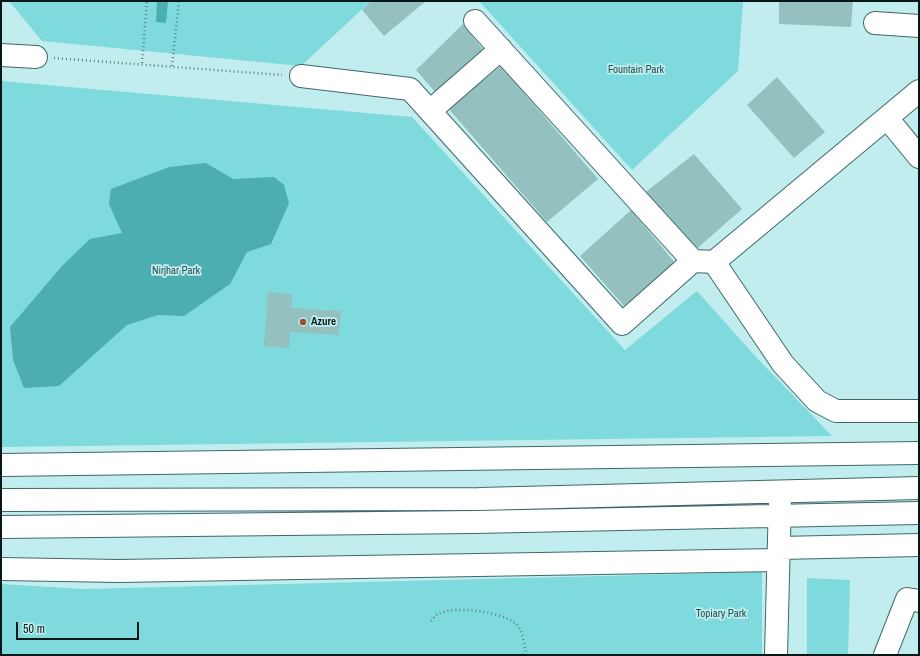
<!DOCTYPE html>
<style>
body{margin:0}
#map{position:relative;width:920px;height:656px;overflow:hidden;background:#c1edee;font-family:"Archivo Narrow",sans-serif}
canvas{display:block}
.frame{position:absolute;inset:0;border:2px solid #061718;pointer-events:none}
.scale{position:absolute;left:16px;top:622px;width:123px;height:18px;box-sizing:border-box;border:2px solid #061718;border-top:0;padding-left:5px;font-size:12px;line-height:14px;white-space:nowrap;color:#061718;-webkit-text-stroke:3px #c1edee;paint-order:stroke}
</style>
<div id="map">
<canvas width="920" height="656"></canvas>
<div class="frame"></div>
<div class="scale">50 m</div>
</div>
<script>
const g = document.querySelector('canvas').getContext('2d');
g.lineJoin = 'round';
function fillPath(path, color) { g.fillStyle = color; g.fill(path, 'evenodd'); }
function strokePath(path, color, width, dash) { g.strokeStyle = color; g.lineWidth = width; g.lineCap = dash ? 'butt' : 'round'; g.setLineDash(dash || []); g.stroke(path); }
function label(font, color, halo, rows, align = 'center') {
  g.font = font + ' "Archivo Narrow",sans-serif'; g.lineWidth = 3.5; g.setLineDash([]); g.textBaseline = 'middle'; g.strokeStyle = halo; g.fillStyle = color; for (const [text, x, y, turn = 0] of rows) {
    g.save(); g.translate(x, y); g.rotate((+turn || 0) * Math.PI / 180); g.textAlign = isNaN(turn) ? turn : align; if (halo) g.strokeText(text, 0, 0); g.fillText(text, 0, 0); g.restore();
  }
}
fillPath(new Path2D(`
 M9 1H371L301 66 42 41Z
 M479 1H743L738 71 632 170Z
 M1 81 412 117 625 350 697 291 756 357 832 436 1 447Z
 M762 572V655H1V584L84 589Z
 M807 578 850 580 848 655H807Z`), '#7edadd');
fillPath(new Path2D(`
 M157 1H168L166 23 156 22Z
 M206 163 233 179 274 177 284 185 289 203 271 244 247 252 230 284 184 316 158 315 127 325 59 386 24 388 13 360 10 327 62 266 90 239 122 233 109 204 111 189 169 167Z`), '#4caeb1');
fillPath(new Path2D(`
 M371 1H426L384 36 362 10Z
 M779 1H853L851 27 779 24Z
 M463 24 485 52 436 93 416 70Z
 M501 66 598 179 547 222 448 108Z
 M777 77 825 132 794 158 747 105Z
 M694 154 742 209 693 252 642 195Z
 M631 210 676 264 624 306 580 256Z
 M268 292 292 294 291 308 341 311 339 335 290 332 289 348 264 346Z`), '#94c0c0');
const minor = new Path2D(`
 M475 21 693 261
 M875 23 919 26
 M1 55 36 57
 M301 76 410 89 622 324 693 261 714 262 919 91
 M430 111 501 49
 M887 118 919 157
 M714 262 783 364 817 401 836 411H919
 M1 465 919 453
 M1 500 479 499 919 488
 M1 527 474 522 919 513
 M779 548 919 545
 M1 569 119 571 778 560
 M776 655 780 500
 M885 655 907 599 919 601`);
strokePath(minor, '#3f6769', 24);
strokePath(new Path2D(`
 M54 58 282 75
 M142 63 147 1
 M172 66 179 1
 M431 621C433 619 435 615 438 614 455 605 500 612 515 623 523 629 524 644 526 652L523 655`), '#638182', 2.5, [1, 3]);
strokePath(minor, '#fff', 22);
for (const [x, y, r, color] of [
 [303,322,4,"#9a532c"]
]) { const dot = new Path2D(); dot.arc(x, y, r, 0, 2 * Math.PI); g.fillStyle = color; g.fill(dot); strokePath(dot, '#c1edee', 1.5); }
label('11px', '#265253', '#c1edee', [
 ["Fountain Park",636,70],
 ["Nirjhar Park",176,271],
 ["Topiary Park",721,614]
]);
label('bold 11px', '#061718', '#c1edee', [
 ["Azure",311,322]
], 'left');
</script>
